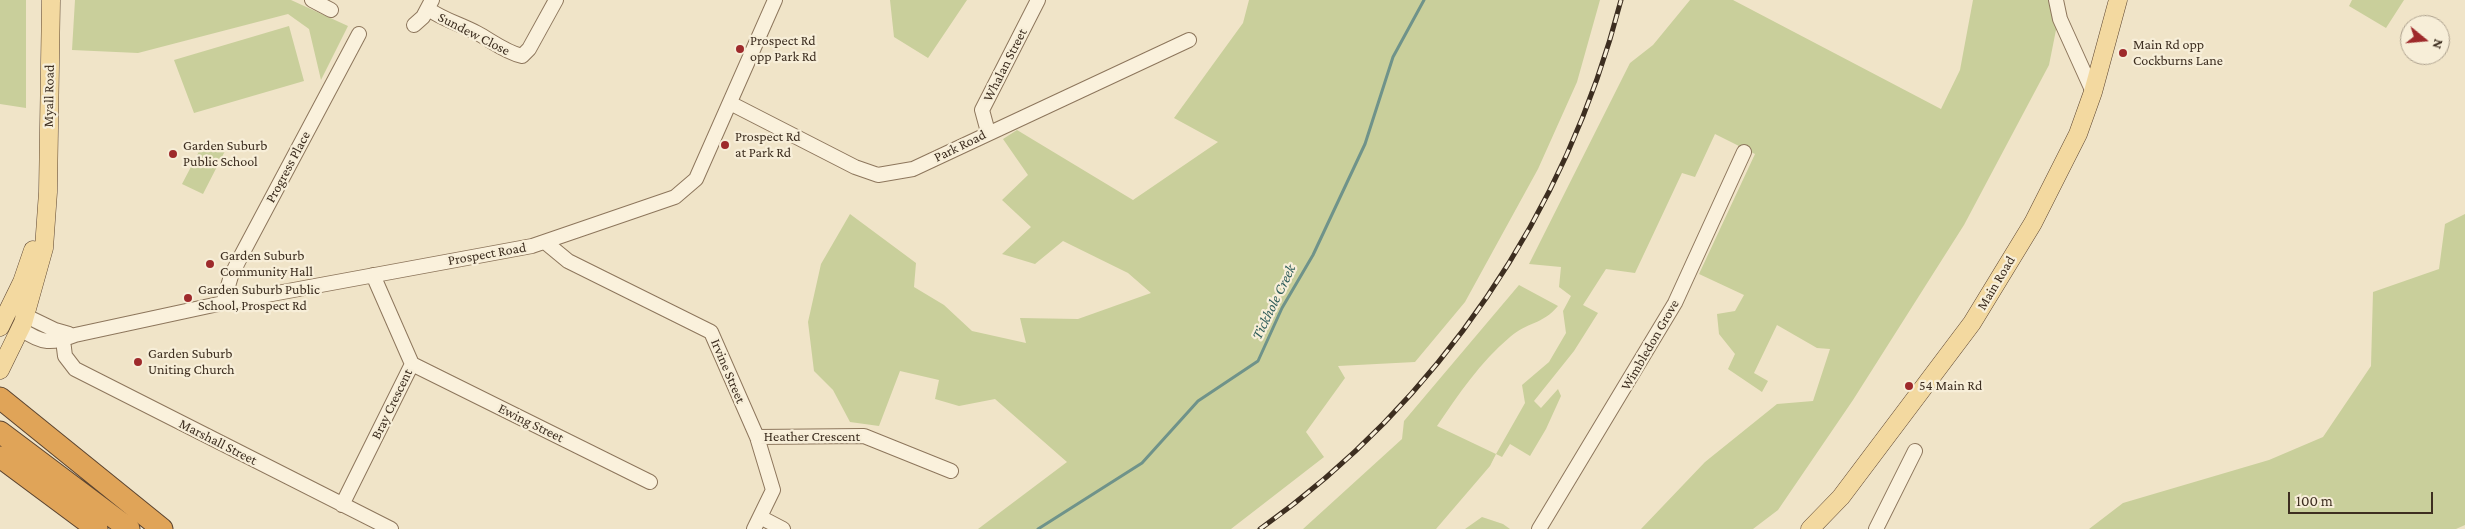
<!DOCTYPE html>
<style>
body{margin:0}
#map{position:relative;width:2465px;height:529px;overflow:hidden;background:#f0e4c8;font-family:"Crimson Pro",serif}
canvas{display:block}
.north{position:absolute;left:2400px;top:15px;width:50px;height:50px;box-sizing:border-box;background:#f7eed8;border:1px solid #ada18e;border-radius:50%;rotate:107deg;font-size:14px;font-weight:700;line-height:20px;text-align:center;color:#3d2e20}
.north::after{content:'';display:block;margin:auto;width:18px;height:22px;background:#9e2a2b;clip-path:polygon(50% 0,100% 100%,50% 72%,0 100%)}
.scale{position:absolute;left:2288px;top:492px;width:145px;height:22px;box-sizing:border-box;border:2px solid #3d2e20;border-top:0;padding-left:6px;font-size:15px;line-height:18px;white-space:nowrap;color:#3d2e20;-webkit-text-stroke:4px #f7eed8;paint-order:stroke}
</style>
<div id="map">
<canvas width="2465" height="529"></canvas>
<div class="north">N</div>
<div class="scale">100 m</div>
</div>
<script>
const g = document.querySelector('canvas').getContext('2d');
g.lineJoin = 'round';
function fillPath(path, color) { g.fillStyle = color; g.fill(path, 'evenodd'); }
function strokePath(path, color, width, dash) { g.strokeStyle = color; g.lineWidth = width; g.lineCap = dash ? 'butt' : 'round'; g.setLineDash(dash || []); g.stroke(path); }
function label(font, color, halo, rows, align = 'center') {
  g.font = font + ' "Crimson Pro",serif'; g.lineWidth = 4.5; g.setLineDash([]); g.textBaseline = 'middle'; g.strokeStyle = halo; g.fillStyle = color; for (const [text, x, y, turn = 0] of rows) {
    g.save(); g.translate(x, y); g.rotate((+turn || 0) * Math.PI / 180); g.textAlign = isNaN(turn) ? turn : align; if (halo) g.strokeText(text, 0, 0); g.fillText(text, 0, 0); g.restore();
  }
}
fillPath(new Path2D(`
 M0 0H26V108L0 104Z
 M75 0H291L348 26 321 80 309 29 288 14 138 53 72 50Z
 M890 0H967L928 58 894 37Z
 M1249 0H1600L1577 82 1538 169 1465 302 1415 362 1338 366 1345 378 1306 432 1324 457 1231 529H978L1067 462 995 399 959 406 935 399 939 380 900 371 879 426 850 422 833 390 814 371 808 322 821 264 850 214 916 263 914 287 944 305 972 331 1026 343 1020 318 1078 319 1151 293 1128 273 1063 241 1035 264 1002 254 1031 227 1002 200 1028 175 1003 139 1017 130 1133 200 1218 142 1174 118 1243 23Z
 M1690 0H1733L1941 109 1960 70 1973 0H2062L2049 65 1964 225 1853 400 1778 510 1753 529H1641L1705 462 1777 404 1813 401 1830 349 1817 348 1777 325 1754 373 1768 381 1762 392 1728 369 1735 354 1719 334 1717 314 1735 311 1744 295 1699 274 1755 154 1715 134 1695 177 1682 173 1635 273 1606 269 1583 305 1598 313 1574 351 1534 401 1541 408 1558 389 1561 396 1546 429 1530 456 1510 444 1502 457 1496 454 1490 466 1436 529H1303L1402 439 1404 421 1519 285 1558 306C1542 325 1527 322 1510 337 1480 362 1459 394 1437 426L1496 454 1525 403 1522 385 1549 362 1566 333 1563 311 1571 296 1559 287 1561 267 1529 264 1630 63 1653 45Z
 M2352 0H2404L2386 28 2349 6Z
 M289 26 304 81 194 113 174 60Z
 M205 140 225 151 203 194 182 184Z
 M2465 214V525L2456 529H2089L2123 503 2269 460 2323 437 2371 366 2373 292 2439 269 2445 224Z
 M1482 517 1503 524 1510 529H1465Z`), '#c9cf9b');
strokePath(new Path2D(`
 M1038 529 1142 463 1198 401 1258 361 1282 308 1313 255 1365 144 1393 57 1424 0`), '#6f938a', 3);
const minor = new Path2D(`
 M312 0 331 10
 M2056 0 2060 19 2093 92
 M428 9C444 20 460 24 477 33 492 41 505 52 522 56L529 49 556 0
 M414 25 423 17 432 0
 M730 103 855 167 878 175 913 169 1189 40
 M988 132 982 110 1038 0
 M545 242 568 261 711 332 757 437 773 490 754 529
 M373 275 412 364
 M223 303 231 276 242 254 359 34
 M26 316 55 330 69 334
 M21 329C42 344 52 344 75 335L223 303 532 246 675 197 696 179 775 0
 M62 332 65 356 75 369 391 529
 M412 364 650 482
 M757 437 864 436 951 471
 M342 505 412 364
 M760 517 783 529
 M1539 529 1675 303 1744 152
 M1876 529 1915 451`);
const major = new Path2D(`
 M0 327 22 282 33 250
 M0 370 23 323 44 248 48 192 51 0
 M1810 529 1841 497 1972 323 2033 223 2078 134 2093 92 2118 0`);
const highway = new Path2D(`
 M0 398 162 529
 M0 432 129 529
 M0 457 97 529`);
strokePath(minor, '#8d765c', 16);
strokePath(major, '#5b4430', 19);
strokePath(highway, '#5b4430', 23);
strokePath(minor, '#faf1dc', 14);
strokePath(major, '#f3d9a0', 18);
strokePath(highway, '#e0a458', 21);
const rail = new Path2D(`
 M1260 529C1439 402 1566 213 1621 0`);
strokePath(rail, '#3d2e20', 5);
strokePath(rail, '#f7eed8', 3, [9]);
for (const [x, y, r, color] of [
 [740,49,5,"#9e2a2b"],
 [2123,53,5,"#9e2a2b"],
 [725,145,5,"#9e2a2b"],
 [173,154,5,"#9e2a2b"],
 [210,264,5,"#9e2a2b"],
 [188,298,5,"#9e2a2b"],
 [138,362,5,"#9e2a2b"],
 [1909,386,5,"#9e2a2b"]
]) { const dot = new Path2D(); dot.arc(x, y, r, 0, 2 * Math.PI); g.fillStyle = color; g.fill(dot); strokePath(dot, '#f7eed8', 2); }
label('14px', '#3d2e20', '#f7eed8', [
 ["Sundew Close",474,34,27],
 ["Whalan Street",1005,65,-63],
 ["Myall Road",49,96,-89],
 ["Park Road",960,146,-26],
 ["Progress Place",288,167,-62],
 ["Prospect Road",487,254,-10],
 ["Main Road",1996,283,-59],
 ["Wimbledon Grove",1650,345,-60],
 ["Irvine Street",728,371,67],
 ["Bray Crescent",392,404,-64],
 ["Ewing Street",531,423,26],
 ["Heather Crescent",812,437],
 ["Marshall Street",218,442,27]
]);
label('14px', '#3d2e20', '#f7eed8', [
 ["Prospect Rd",750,41],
 ["opp Park Rd",750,57],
 ["Main Rd opp",2133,45],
 ["Cockburns Lane",2133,61],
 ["Prospect Rd",735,137],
 ["at Park Rd",735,153],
 ["Garden Suburb",183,146],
 ["Public School",183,162],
 ["Garden Suburb",220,256],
 ["Community Hall",220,272],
 ["Garden Suburb Public",198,290],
 ["School, Prospect Rd",198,306],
 ["Garden Suburb",148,354],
 ["Uniting Church",148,370],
 ["54 Main Rd",1919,386]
], 'left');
label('italic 15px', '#2f5d5a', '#f7eed8', [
 ["Tickhole Creek",1274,302,-64]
]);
</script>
